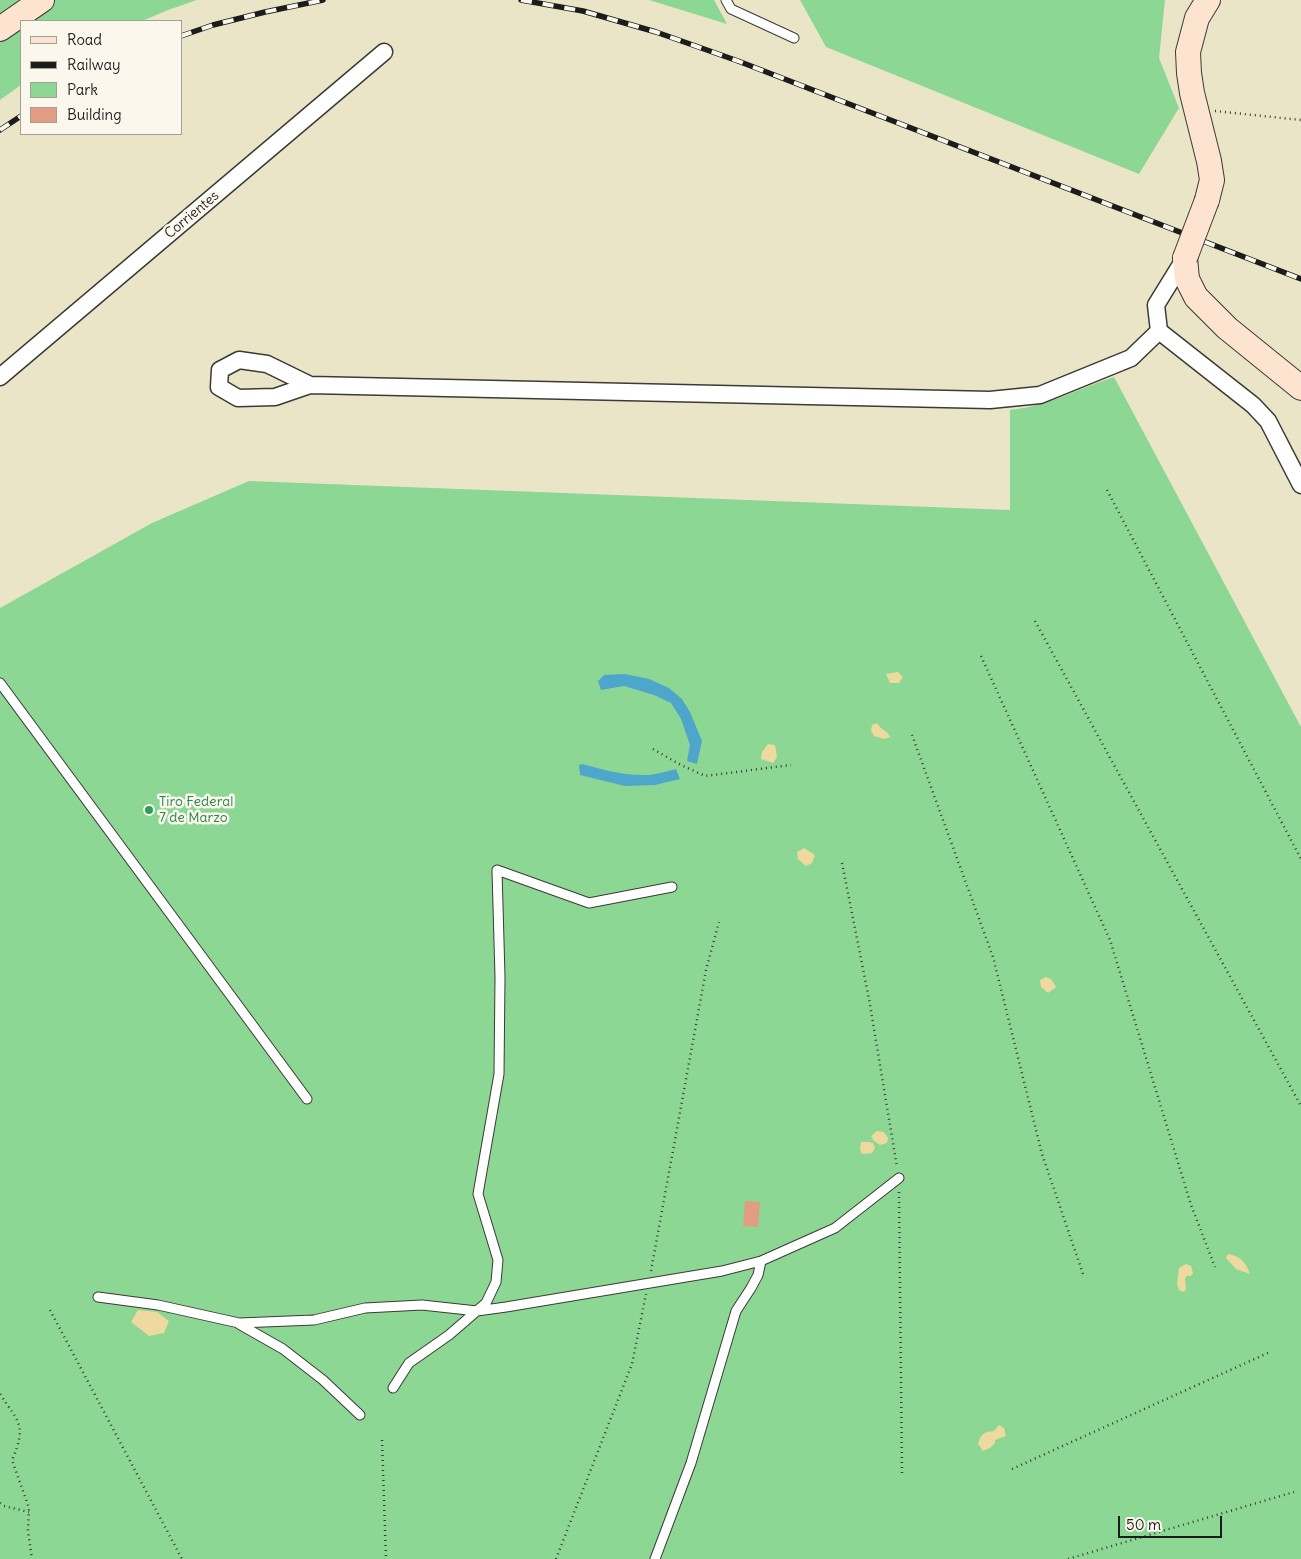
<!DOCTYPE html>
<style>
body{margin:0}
#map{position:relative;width:1301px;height:1559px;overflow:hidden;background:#ebe5c7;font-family:Delius,sans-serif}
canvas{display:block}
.legend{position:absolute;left:20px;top:20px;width:162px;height:115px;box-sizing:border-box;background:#fbf7ec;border:1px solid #a29f99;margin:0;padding:6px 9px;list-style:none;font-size:15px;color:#1c1c1c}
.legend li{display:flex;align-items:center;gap:10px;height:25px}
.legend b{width:25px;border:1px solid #a29f99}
.scale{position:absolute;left:1118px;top:1516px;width:104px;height:22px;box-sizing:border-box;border:2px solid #1c1c1c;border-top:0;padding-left:6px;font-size:15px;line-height:18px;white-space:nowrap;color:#1c1c1c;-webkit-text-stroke:4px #fbf7ec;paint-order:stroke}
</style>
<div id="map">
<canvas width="1301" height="1559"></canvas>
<ul class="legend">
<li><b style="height:6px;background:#fde4d1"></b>Road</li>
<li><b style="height:6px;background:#1c1c1c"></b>Railway</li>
<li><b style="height:14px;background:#8cd794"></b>Park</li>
<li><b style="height:14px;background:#e29c83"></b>Building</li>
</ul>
<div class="scale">50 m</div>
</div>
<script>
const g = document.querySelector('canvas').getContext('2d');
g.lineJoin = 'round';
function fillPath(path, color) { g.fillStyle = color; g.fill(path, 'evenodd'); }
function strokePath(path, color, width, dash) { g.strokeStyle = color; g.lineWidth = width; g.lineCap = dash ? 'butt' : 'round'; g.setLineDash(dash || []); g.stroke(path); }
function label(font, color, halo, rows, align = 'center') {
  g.font = font + ' Delius,sans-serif'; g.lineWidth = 5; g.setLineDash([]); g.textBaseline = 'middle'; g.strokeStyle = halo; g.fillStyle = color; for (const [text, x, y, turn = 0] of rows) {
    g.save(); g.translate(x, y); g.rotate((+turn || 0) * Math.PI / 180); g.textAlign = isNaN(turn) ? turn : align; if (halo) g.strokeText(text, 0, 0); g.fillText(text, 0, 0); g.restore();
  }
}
fillPath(new Path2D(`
 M0 0H20L22 6 0 21Z
 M51 0H197L168 10 142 21H21V85L0 100V34Z
 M649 0H714L727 24Z
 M800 0H1165L1159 58 1179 108 1139 174 826 47Z
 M1114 377 1301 727V1559H0V608L152 523 249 481 1010 510V410C1047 406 1080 388 1114 377Z`), '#8cd794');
fillPath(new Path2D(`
 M898 672 903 677 899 683H890L886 674Z
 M877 723C881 730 887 730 890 737L885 739 874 736 871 730 872 725Z
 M768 744 775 745 777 757 773 763 761 759 762 752Z
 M804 848 815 855 812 863 806 866 798 859 797 852Z
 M1046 977 1051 979 1056 987 1048 993 1041 987 1040 980Z
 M877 1131 884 1132 888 1138 887 1143 880 1145 874 1141 871 1136Z
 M861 1142H868L873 1143 875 1148 872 1153 862 1154 860 1149Z
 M1228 1254C1241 1256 1246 1263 1250 1274L1236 1269 1226 1258Z
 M1186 1264 1191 1266 1193 1273 1191 1276H1187L1185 1278 1186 1289 1184 1292 1179 1290 1177 1283 1179 1268Z
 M138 1310 157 1312 169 1321 164 1333 149 1336 131 1322Z
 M999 1425 1004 1428 1006 1436 995 1440V1443L990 1448 983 1451 978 1444C981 1434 983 1432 994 1431Z`), '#eeda9e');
fillPath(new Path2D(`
 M625 674 649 679 669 688 682 699 690 712 702 741 697 764 687 761 690 745 681 719 671 703 654 695 624 686 601 690 598 681 604 675Z
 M582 764C604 770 625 776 649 775 658 774 667 771 676 769L680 779 655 785 625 786 580 775 579 765Z`), '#4fa6cb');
fillPath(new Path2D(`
 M745 1201 760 1202 758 1227 743 1226Z`), '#e29c83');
const lane = new Path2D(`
 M726 0 731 9 794 38
 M0 683 307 1099
 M98 1297 158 1305 239 1323 314 1320 365 1308 422 1305 477 1311 506 1307 722 1271 761 1261 835 1228 899 1178
 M239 1324 283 1349 323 1380 360 1415
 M393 1388 409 1363 449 1335 486 1303 496 1282 498 1260 478 1194 499 1074 500 977 497 870 589 903 672 887
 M655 1559 691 1463 736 1311 751 1288 758 1275 761 1261`);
const street = new Path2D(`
 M1185 258 1156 305 1159 331 1253 405 1268 421 1301 485
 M0 377 384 52
 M310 385 267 364 239 360 220 370 219 387 238 398 275 397 310 385 990 400 1040 395 1131 358 1159 331`);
const secondary = new Path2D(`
 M0 29 42 0
 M1207 200 1212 180 1209 161 1192 93 1189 73 1188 52 1197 18 1208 0
 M1185 258 1187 279 1196 297 1227 328 1301 388`);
strokePath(lane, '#3b3a36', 11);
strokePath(street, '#3b3a36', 19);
strokePath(secondary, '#3b3a36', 26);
strokePath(new Path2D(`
 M1215 111 1301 120
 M1107 490 1301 859
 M1035 621 1301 1106
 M981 656 1110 940 1191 1205 1215 1267
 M912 735 993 957 1042 1154 1083 1274
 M653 749 679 764 705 776 791 765
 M842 863 869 999 897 1167
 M899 1192 902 1473
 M651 1271 706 970 719 922
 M50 1310 182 1559
 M0 1394C19 1423 27 1425 12 1460L29 1508 28 1531 32 1559
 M382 1440 386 1559
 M1012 1469 1270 1352
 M0 1503 4 1506 29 1512
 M556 1559 632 1364 646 1294
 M1068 1559 1294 1492`), '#3b3a36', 2.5, [1, 4]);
strokePath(lane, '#fff', 9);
strokePath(street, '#fff', 16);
strokePath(secondary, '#fde4d1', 24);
const rail = new Path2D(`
 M521 0 583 11 656 32 738 61 1301 279
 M181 36 213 25 265 12 323 0
 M0 130 21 116`);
strokePath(rail, '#1c1c1c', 5.5);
strokePath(rail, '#fbf7ec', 4, [11]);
const secondaryBridge = new Path2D(`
 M1185 258 1207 200`);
strokePath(secondaryBridge, '#3b3a36', 26, []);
strokePath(secondaryBridge, '#fde4d1', 24);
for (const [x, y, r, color] of [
 [149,810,5,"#2e9e5b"]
]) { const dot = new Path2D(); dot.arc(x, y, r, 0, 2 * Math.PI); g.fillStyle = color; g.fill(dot); strokePath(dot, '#fbf7ec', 2); }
label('14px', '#1c1c1c', '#fbf7ec', [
 ["Corrientes",192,215,-40]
]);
label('14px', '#27864d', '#fbf7ec', [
 ["Tiro Federal",159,802],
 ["7 de Marzo",159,818]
], 'left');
</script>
